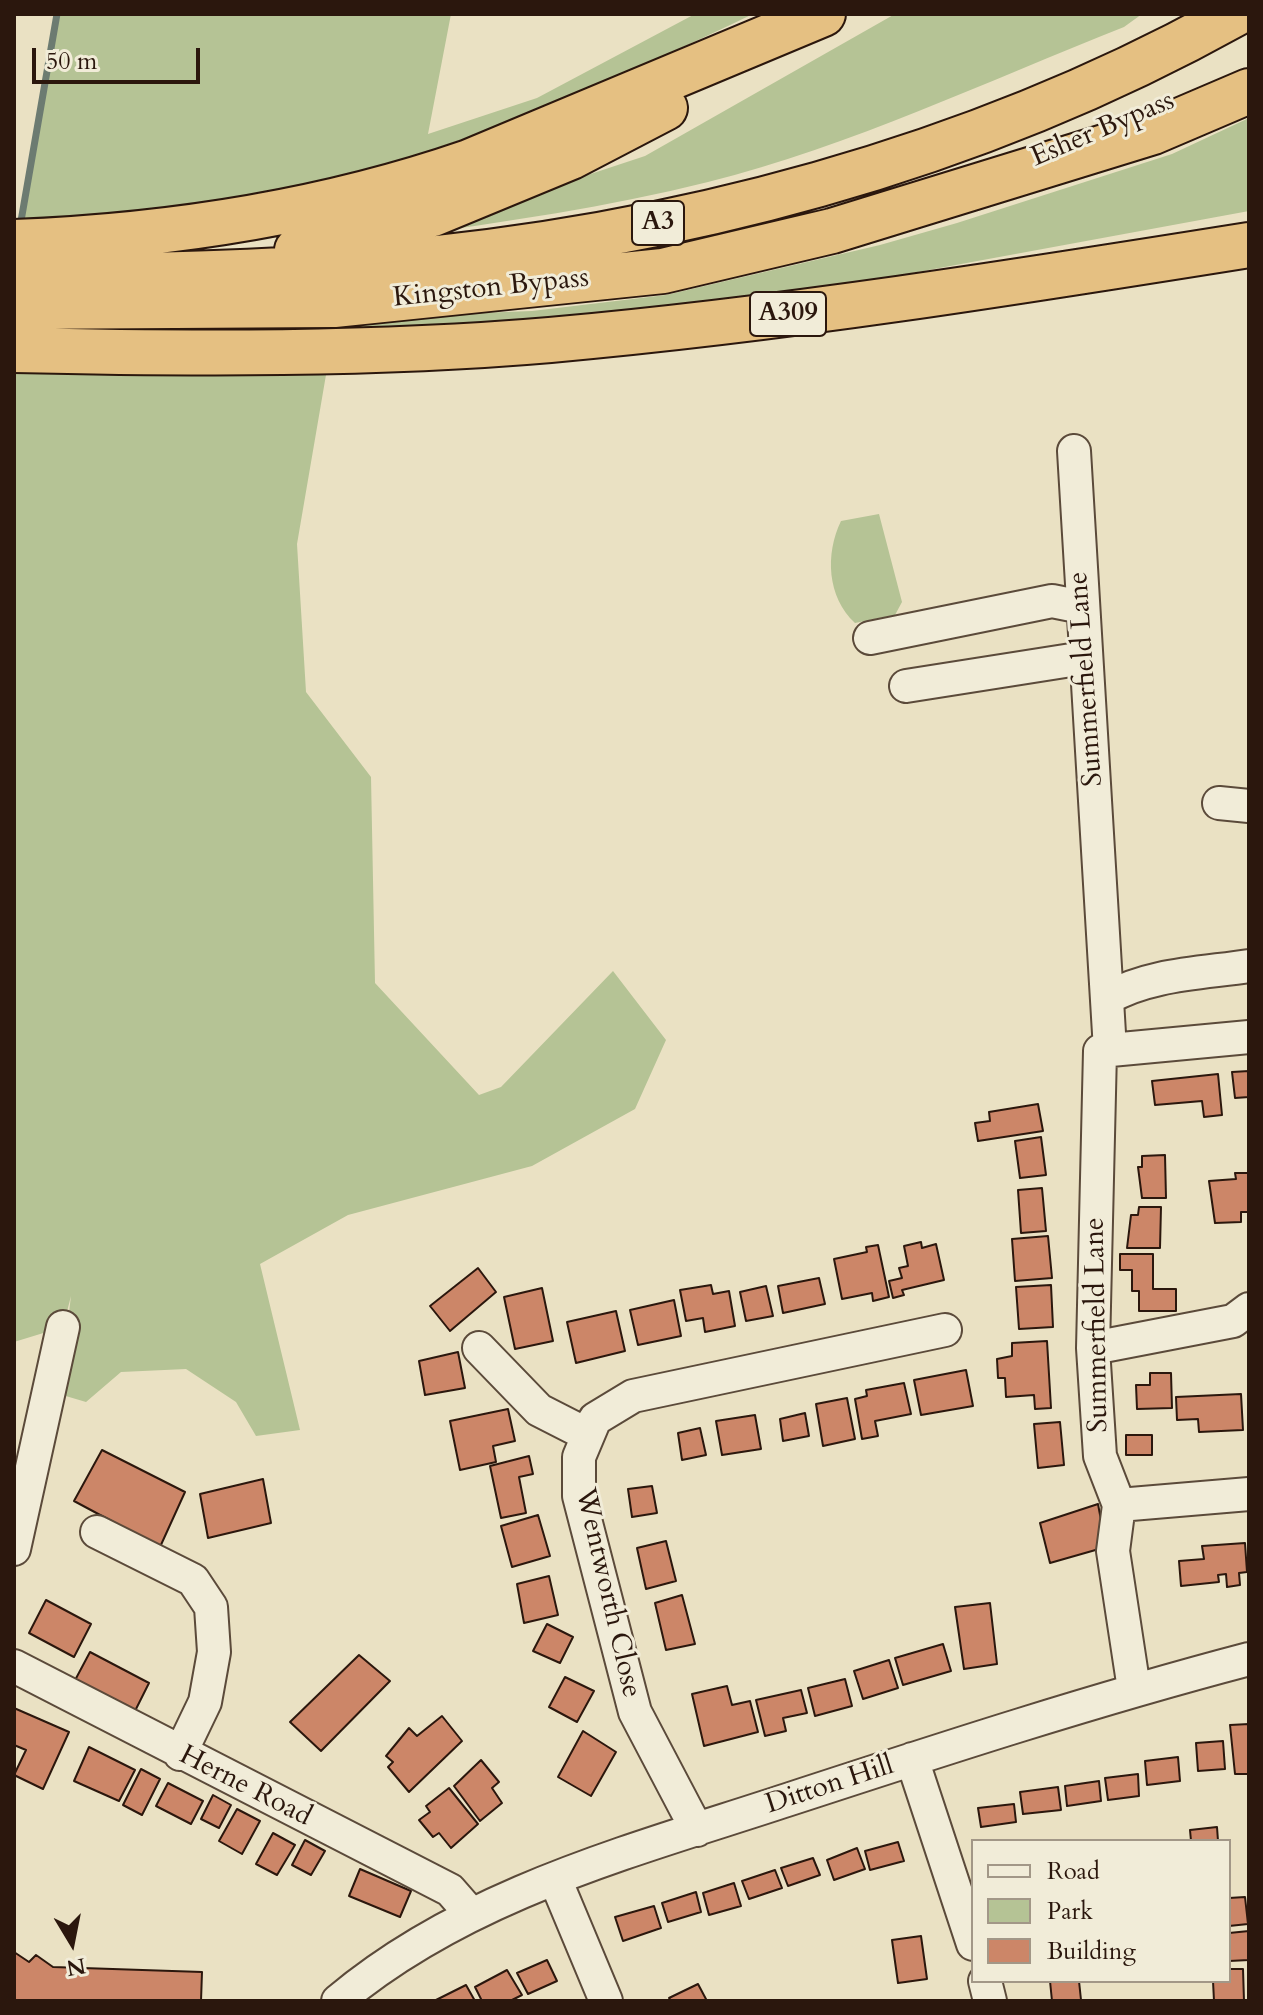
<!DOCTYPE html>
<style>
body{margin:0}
#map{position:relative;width:1263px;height:2015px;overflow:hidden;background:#eae1c3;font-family:Cardo,serif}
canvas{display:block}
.frame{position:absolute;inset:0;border:16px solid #2b170d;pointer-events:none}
.legend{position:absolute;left:971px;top:1839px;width:260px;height:144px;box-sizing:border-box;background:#f1ecd8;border:2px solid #a29787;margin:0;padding:10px 14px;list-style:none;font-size:24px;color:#2b170d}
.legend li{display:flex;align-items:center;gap:16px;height:40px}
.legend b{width:40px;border:2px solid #a29787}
.north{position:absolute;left:32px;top:1903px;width:80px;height:80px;-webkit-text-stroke:6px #f1ecd8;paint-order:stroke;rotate:170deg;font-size:22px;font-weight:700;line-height:32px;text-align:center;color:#2b170d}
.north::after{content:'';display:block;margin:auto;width:28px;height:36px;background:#2b170d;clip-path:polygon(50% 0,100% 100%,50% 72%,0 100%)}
.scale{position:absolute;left:32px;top:48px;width:168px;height:36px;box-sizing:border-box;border:4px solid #2b170d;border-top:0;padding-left:10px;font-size:24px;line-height:28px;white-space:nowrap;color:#2b170d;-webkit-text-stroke:6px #f1ecd8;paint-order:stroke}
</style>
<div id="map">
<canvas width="1263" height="2015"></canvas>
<div class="frame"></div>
<ul class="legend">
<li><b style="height:10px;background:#f1ecd8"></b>Road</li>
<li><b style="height:22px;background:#b5c395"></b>Park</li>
<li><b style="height:22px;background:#cc8668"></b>Building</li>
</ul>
<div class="north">N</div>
<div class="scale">50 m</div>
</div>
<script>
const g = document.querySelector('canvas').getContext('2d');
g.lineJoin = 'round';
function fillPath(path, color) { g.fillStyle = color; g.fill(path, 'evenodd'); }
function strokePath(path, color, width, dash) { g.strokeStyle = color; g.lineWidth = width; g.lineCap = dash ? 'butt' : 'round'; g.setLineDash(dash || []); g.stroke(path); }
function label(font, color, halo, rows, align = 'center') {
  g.font = font + ' Cardo,serif'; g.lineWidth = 6; g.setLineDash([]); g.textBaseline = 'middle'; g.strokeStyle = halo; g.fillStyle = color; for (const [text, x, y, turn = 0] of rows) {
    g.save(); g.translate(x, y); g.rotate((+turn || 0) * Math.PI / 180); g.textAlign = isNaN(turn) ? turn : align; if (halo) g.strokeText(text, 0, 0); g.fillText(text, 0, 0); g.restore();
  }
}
fillPath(new Path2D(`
 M57 14H451L428 134 537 98 695 14H753C617 79 477 142 330 181 258 200 182 206 108 217 99 210 38 220 21 221Z
 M895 14H1142L1124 27C987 81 851 146 708 182 608 207 505 222 403 236L645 156Z
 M1249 118V211L744 304 442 331 14 330V322L290 320 532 311 666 295 880 245 957 223 1172 154Z
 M14 366 327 369 297 544 306 692 371 777 375 983 479 1095 501 1087 613 971 666 1040 635 1109 532 1166 348 1215 260 1264 300 1430 256 1436 236 1402 186 1369 121 1372 86 1402 59 1394 71 1296 63 1327 14 1342Z
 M879 514 902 602 895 615 855 623C827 597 825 554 841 521Z`), '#b5c395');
strokePath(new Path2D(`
 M21 221 57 14`), '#6c7b71', 7);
const building = new Path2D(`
 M1249 1071V1097L1235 1098 1232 1072Z
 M1218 1074 1222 1115 1204 1117 1202 1101 1155 1105 1152 1081Z
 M1038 1104 1043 1131 978 1141 975 1123 990 1121 989 1112Z
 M1041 1137 1046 1175 1020 1178 1015 1141Z
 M1165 1155 1166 1198H1142L1138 1167H1142V1156Z
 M1235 1173H1249V1212H1241V1222L1215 1223 1209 1181 1236 1179Z
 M1042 1188 1046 1231 1021 1233 1018 1190Z
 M1139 1207H1161L1160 1248H1127L1131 1215H1138Z
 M1048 1236 1052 1278 1015 1281 1012 1239Z
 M921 1242 922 1248 936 1244 944 1280 902 1290 904 1295 893 1298 889 1281 902 1278 899 1268 908 1266 904 1246Z
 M878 1245 889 1297 873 1301 872 1293 842 1299 834 1259 867 1252 866 1247Z
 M1120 1254H1153V1289H1176V1311H1139V1291H1132V1270H1120Z
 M478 1268 496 1292 450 1331 430 1306Z
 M819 1278 825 1304 783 1313 778 1286Z
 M711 1285 713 1294 729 1291 735 1326 705 1332 703 1318 686 1321 680 1290Z
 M1051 1285 1053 1327 1019 1329 1016 1287Z
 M766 1286 773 1316 746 1321 740 1292Z
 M542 1288 553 1341 515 1349 504 1297Z
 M674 1300 681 1336 638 1345 630 1310Z
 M616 1311 625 1351 576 1363 567 1322Z
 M1047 1341 1051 1408 1035 1409 1034 1395 1006 1397 1005 1378H998L997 1359 1012 1356V1343Z
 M458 1352 465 1388 425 1395 419 1361Z
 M966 1370 973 1406 921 1415 914 1380Z
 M1150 1373H1171L1172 1408 1137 1409 1136 1385H1150Z
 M904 1383 911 1414 875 1421 878 1436 862 1439 855 1399 867 1396 866 1390Z
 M1241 1394 1243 1430 1199 1432 1198 1419 1177 1420 1176 1397Z
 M847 1398 855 1439 823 1446 816 1404Z
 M508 1409 515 1441 493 1446 496 1462 460 1470 450 1421Z
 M805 1413 809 1436 783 1441 780 1419Z
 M755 1415 761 1449 722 1455 716 1421Z
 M1060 1422 1064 1465 1038 1468 1034 1424Z
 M700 1428 706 1455 682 1460 678 1433Z
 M1126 1435H1152V1455H1126Z
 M102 1450 185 1492 160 1547 74 1501Z
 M529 1456 533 1474 519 1477 526 1513 501 1518 490 1466Z
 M263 1479 271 1523 208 1538 200 1494Z
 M652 1486 657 1513 632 1517 628 1489Z
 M1098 1504 1106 1547 1050 1563 1040 1523Z
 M538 1515 550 1556 512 1567 501 1526Z
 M666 1541 676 1581 646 1589 637 1548Z
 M1245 1543 1247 1572 1239 1573 1240 1585 1227 1587 1226 1574 1218 1575 1219 1582 1181 1586 1179 1561 1204 1559 1202 1546Z
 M549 1576 558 1615 524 1623 517 1584Z
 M682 1595 695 1644 666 1650 655 1603Z
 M46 1600 91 1624 74 1657 29 1633Z
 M990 1603 997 1664 964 1669 955 1607Z
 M547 1624 573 1637 560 1663 533 1651Z
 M943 1644 951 1671 903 1685 895 1658Z
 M90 1652 149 1683 133 1715 73 1684Z
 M359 1655 390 1681 321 1751 290 1722Z
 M889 1660 898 1688 863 1699 854 1671Z
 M565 1677 594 1691 577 1722 549 1707Z
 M845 1679 852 1706 815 1716 808 1688Z
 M727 1686 732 1705 750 1701 758 1732 704 1746 692 1694Z
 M801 1690 807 1713 783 1718 786 1731 765 1736 756 1700Z
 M14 1708 69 1732 43 1789 14 1775 26 1750 14 1745Z
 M442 1716 462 1741 409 1792 388 1767 393 1762 386 1756 409 1728 417 1736Z
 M1249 1724 1248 1774H1235L1230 1725Z
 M583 1731 616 1752 591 1796 558 1777Z
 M1223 1741 1225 1769 1198 1771 1196 1743Z
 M89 1747 135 1770 119 1801 74 1781Z
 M1178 1757 1180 1781 1147 1785 1145 1761Z
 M481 1760 499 1782 492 1788 502 1803 480 1821 454 1786Z
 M141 1769 160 1779 142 1815 123 1805Z
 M1138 1774 1139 1796 1108 1800 1105 1778Z
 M1099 1781 1101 1801 1067 1806 1065 1786Z
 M168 1783 203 1801 191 1824 156 1806Z
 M1058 1787 1061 1810 1023 1814 1020 1792Z
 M449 1788 478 1824 451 1848 439 1833 433 1837 419 1820 430 1812 426 1806Z
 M213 1795 231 1805 219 1828 201 1819Z
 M1014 1804 1016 1822 981 1827 978 1808Z
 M237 1809 260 1821 242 1854 219 1841Z
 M1217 1827 1218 1841H1191L1190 1830Z
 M273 1833 295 1845 277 1875 256 1864Z
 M305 1840 325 1851 311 1875 292 1865Z
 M898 1842 904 1861 870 1870 865 1851Z
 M857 1848 865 1869 834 1880 827 1860Z
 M813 1858 820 1875 788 1886 781 1868Z
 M360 1869 411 1891 400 1917 349 1896Z
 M775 1870 782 1888 749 1899 742 1881Z
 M734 1883 741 1906 709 1915 703 1893Z
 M696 1892 701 1912 668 1922 662 1903Z
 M1245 1897 1248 1924 1229 1926V1898Z
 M654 1906 661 1928 623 1941 615 1917Z
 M1249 1931V1960L1229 1961V1933Z
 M921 1936 927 1979 898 1983 892 1940Z
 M14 1952 29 1962 36 1955 53 1967 202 1972 201 2001H14Z
 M547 1960 557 1981 528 1994 517 1973Z
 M1229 1969H1243L1244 2001H1214L1213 1981H1229Z
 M507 1970 522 1995 510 2001H482L475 1987Z
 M1050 1981H1079L1081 2000 1052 2001Z
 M698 1984 707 2001H671L669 1998Z
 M466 1985 475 2001H437L436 2000Z`);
fillPath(building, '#cc8668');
strokePath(building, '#2b170d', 2);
const minor = new Path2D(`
 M1074 451 1110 1050
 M870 638 1052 601 1082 607
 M906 686 1084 658
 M1219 803 1249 806
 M1108 998C1148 974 1204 973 1249 966
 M479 1348 539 1410 588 1435
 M1093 1348 1233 1321 1249 1309
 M1119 1505 1249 1494
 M97 1532 193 1580 211 1607 214 1652 205 1702 180 1754
 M14 1549 63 1327
 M14 1666 450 1890 471 1914
 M1134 1689 1113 1551 1119 1505 1100 1456 1093 1348 1100 1051 1249 1037
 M912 1759 973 1944
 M697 1830 635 1712 579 1496V1457L595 1419 633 1396 945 1330
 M555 1879 606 2001
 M985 1981 990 2001
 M338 2001C465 1894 632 1851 787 1800 940 1750 1093 1700 1249 1659`);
const highway = new Path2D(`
 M14 242C170 236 321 213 469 162L823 14
 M297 250 433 214 571 157 665 108
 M14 278C135 275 255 274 376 264 673 239 973 160 1235 14
 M14 307 334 305 663 271 832 231 1153 132 1249 91
 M14 350C190 354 375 355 550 340 785 319 1017 282 1249 245`);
strokePath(minor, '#5b4a3a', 36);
strokePath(highway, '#2b170d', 48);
strokePath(minor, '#f1ecd8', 32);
strokePath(highway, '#e5c082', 44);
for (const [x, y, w] of [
 [658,223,52],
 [788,314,76]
]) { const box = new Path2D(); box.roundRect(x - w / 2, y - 22, w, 44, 6); g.fillStyle = '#f1ecd8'; g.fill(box); strokePath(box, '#2b170d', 2); }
label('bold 26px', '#2b170d', null, [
 ["A3",658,223],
 ["A309",788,314]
]);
label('28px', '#2b170d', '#f1ecd8', [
 ["Esher Bypass",1103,130,-23],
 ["Kingston Bypass",491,289,-6],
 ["Summerfield Lane",1087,679,-94],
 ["Summerfield Lane",1098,1325,-91],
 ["Wentworth Close",607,1593,77],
 ["Ditton Hill",830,1786,-18],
 ["Herne Road",245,1787,27]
]);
</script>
